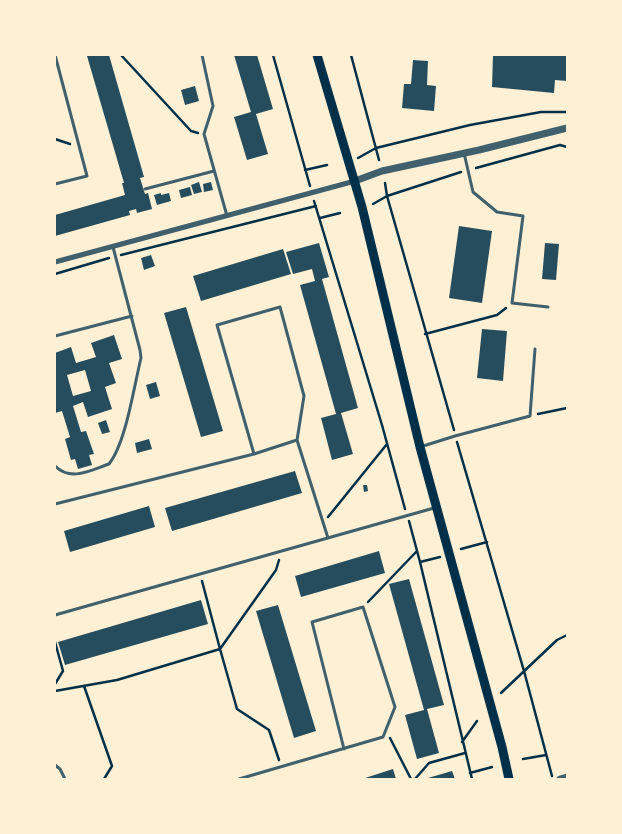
<!DOCTYPE html>
<style>
body{margin:0}
#map{position:relative;width:622px;height:834px;overflow:hidden;background:#fdf0d5;font-family:"Exo 2",sans-serif}
canvas{display:block}
.frame{position:absolute;inset:0;border:56px solid #fdf0d5;pointer-events:none}
</style>
<div id="map">
<canvas width="622" height="834"></canvas>
<div class="frame"></div>
</div>
<script>
const g = document.querySelector('canvas').getContext('2d');
g.lineJoin = 'round';
function fillPath(path, color) { g.fillStyle = color; g.fill(path, 'evenodd'); }
function strokePath(path, color, width, dash) { g.strokeStyle = color; g.lineWidth = width; g.lineCap = dash ? 'butt' : 'round'; g.setLineDash(dash || []); g.stroke(path); }
fillPath(new Path2D(`
 M91 55H109L144 177 140 178 145 194 148 193 152 209 137 213 136 209 129 211 130 215 55 236V215L125 195 122 183H124L87 56Z
 M234 55H257L273 109 256 114 268 154 247 160 234 117 251 112Z
 M493 55H567V81L555 80 554 93 492 87Z
 M413 60 428 61 427 85 436 86 434 111 402 108 404 84H411Z
 M195 86 199 101 185 105 181 90Z
 M199 182 202 192 194 194 191 185Z
 M211 182 213 190 204 192 203 184Z
 M190 187 192 195 181 198 179 190Z
 M161 193V195L169 193 171 201 157 205 154 195Z
 M459 226 492 231 482 303 449 298Z
 M319 243 329 277 322 279 358 408 341 413 353 454 332 460 321 418 336 414 300 285 315 281 312 269 293 274 286 252Z
 M545 243 559 244 556 280 542 279Z
 M283 249 291 274 201 301 193 276Z
 M151 255 155 266 144 270 141 258Z
 M186 307 223 431 201 437 164 313Z
 M482 329 507 331 503 381 477 378Z
 M114 335 122 359 109 363 116 383 105 387 112 409 88 417 83 402 73 406 81 432 86 431 94 454 89 455 92 465 78 469 75 459 71 460 65 439 70 437 62 411 55 413 56 401 55 353 71 347 76 363 96 357 91 343ZM85 370 91 391 73 396 67 375Z
 M156 382 160 396 150 399 146 385Z
 M106 420 110 432 102 434 98 423Z
 M149 439 152 449 137 453 135 443Z
 M295 471 302 493 172 531 165 508Z
 M363 485H367L368 491 364 492Z
 M149 506 155 527 70 552 64 531Z
 M379 551 385 573 301 597 295 576Z
 M409 579 444 705 427 709 439 753 417 759 405 715 424 710 389 584Z
 M201 600 208 624 65 665 58 642Z
 M278 605 316 731 294 738 256 611Z
 M393 769 396 779H362Z
 M452 771 455 779H428V778Z`), '#264d5e');
strokePath(new Path2D(`
 M121 55 191 131 198 133
 M273 55 310 186
 M351 55 379 160
 M55 139 70 144
 M358 158 376 148 470 125 541 112H567
 M476 168 560 145 567 147
 M305 170 327 165
 M385 183 387 196 454 430
 M314 201 382 425 405 509
 M373 204 387 196 461 172
 M320 218 340 213
 M121 255 316 206
 M55 274 109 258
 M425 334 497 315 506 308
 M538 414 567 408
 M457 442 524 671 552 776
 M328 517 387 444
 M409 521 420 562 472 779
 M461 549 487 542
 M279 560 276 570 220 649 237 709 269 730 279 760
 M420 562 440 557
 M368 602 417 551
 M55 642 63 671 55 684
 M84 686 112 766 104 779
 M55 691 117 680 220 649 202 581
 M501 693 557 640 567 635
 M390 738 411 779
 M462 742 477 721
 M523 759 546 755
 M470 773 492 767
 M415 779 429 763 465 753`), '#003049', 2.5);
strokePath(new Path2D(`
 M202 55 213 106 204 134 227 216
 M464 153 473 192 497 212 523 216 512 303 548 307
 M55 184 87 176 55 55
 M145 189 214 171
 M55 336 132 316
 M420 447 455 436 530 416 535 349
 M254 454 217 325 280 307 304 396 297 440
 M55 466C71 482 91 470 109 464 126 443 134 386 141 358L140 350 113 247
 M55 504 254 454 297 440 328 538
 M55 615 434 508
 M55 765 60 769 65 779
 M239 779 383 737 395 707 363 607 312 622 344 749`), '#3f606c', 3);
strokePath(new Path2D(`
 M55 262 355 181`), '#3f606c', 5);
strokePath(new Path2D(`
 M355 181 382 171 479 150 567 128
 M560 779 567 777`), '#3f606c', 7);
strokePath(new Path2D(`
 M317 55 362 207 420 447 502 747 509 779`), '#003049', 9);
</script>
